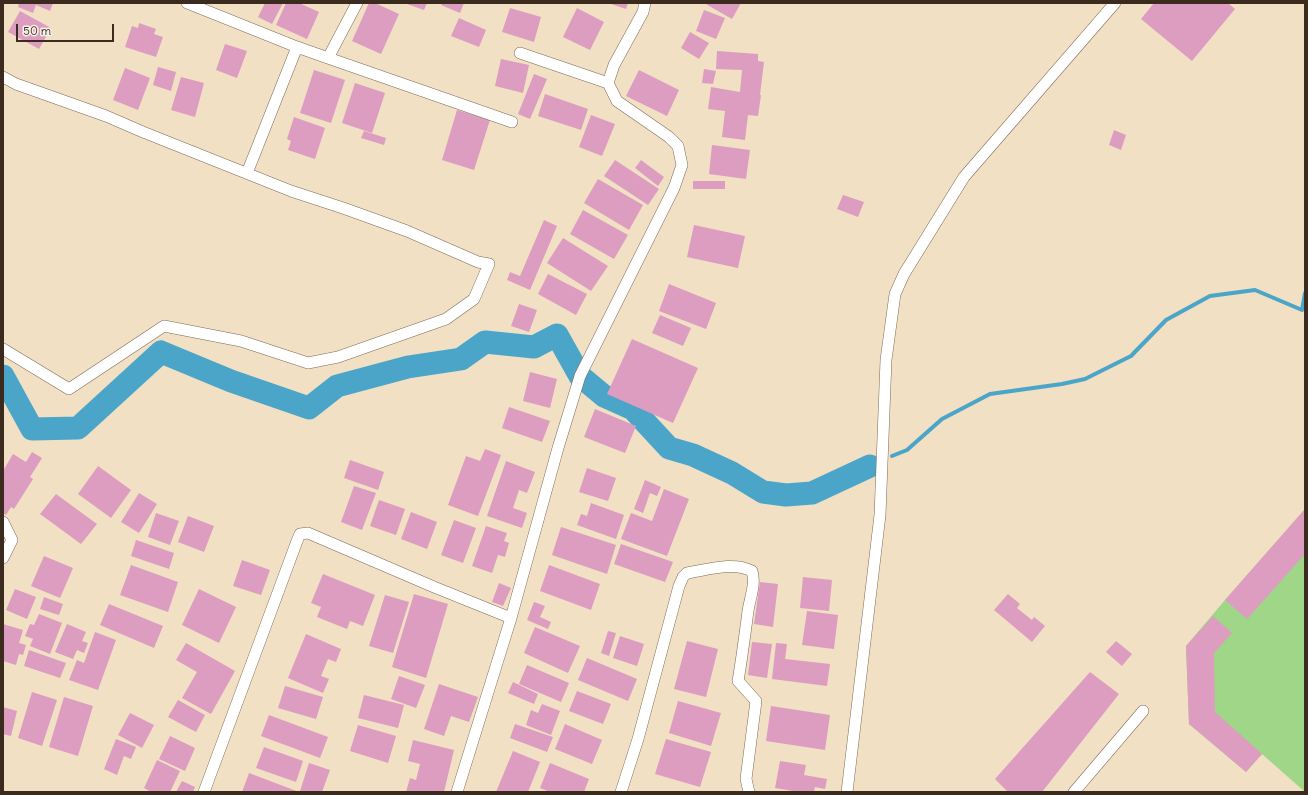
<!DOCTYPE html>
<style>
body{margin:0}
#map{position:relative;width:1308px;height:795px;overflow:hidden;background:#f1e0c3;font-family:Delius,sans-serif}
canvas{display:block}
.frame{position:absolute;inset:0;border:4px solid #3b2a1e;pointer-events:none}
.scale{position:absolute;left:16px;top:24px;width:98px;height:18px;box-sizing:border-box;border:2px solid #3b2a1e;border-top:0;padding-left:5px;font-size:12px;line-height:14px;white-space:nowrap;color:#3b2a1e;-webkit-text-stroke:3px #f7f3e8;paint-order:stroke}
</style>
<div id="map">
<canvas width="1308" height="795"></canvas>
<div class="frame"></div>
<div class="scale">50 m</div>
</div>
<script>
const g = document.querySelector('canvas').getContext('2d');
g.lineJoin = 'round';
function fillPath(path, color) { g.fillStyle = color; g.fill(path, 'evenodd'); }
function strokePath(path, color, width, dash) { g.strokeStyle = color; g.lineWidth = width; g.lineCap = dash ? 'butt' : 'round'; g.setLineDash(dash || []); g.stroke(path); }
fillPath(new Path2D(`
 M1305 509V792L1262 754 1246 772 1189 724 1186 646 1225 600Z`), '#9fd687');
strokePath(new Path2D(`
 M892 456 907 450 942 419 990 394 1062 384 1085 379 1131 356 1166 320 1210 296 1255 290 1302 310 1305 293`), '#4ba5c9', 4);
strokePath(new Path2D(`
 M3 376 32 429 78 428 161 352 231 381 309 408 337 386 408 367 461 359 485 342 534 347 557 335 580 376 604 396 633 409 669 448 693 455 732 473 763 492 786 495 812 493 870 466`), '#4ba5c9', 23);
fillPath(new Path2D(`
 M19 3H53L50 11 36 5 33 13 18 7Z
 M265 3H283L272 24 258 17Z
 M286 3H299L319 12 307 39 276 25Z
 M369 3H375L399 14 381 54 352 41Z
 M408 3H427L424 10 407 4Z
 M442 3H464L460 13 441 5Z
 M608 3H628L626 9Z
 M704 3H741L732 19Z
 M1154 3H1228L1235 9 1192 61 1141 19Z
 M510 8 541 17 534 42 502 32Z
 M577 8 604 22 590 50 563 37Z
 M704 10 725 18 716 39 696 31Z
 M20 11 51 28 39 49 8 32Z
 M459 18 486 30 479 47 451 36Z
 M139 23 156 29 154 34 163 37 156 57 125 47 132 26 138 28Z
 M690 32 709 43 699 59 681 48Z
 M225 44 247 51 237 78 216 70Z
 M717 51 758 54V61L764 62 760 95H761L758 116 748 115 745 140 722 137 725 111 708 109 711 87 740 92 742 70 716 69Z
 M501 59 529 65 523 93 495 86Z
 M158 67 176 72 171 91 153 85Z
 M125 68 150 78 138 110 113 100Z
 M704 69 716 71 713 84 702 83Z
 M314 70 345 80 331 123 300 113Z
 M639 70 679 90 667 116 626 96Z
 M534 74 547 79 530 119 518 114Z
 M181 77 204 83 195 117 171 110Z
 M355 83 385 93 372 133 342 123Z
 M545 94 588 109 581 130 538 116Z
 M457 110 490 120 474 170 442 160Z
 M591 115 615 124 602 156 579 147Z
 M294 117 325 128 315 159 288 150 291 141 287 139Z
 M1114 130 1126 135 1121 150 1109 145Z
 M364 131 386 138 384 145 361 138Z
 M712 145 750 150 746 179 709 174Z
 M615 160 659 189 648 205 604 176Z
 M641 160 664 177 658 186 635 168Z
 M598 179 643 205 629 230 584 203Z
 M693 181H725V189H693Z
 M843 195 864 202 858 217 837 209Z
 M583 210 628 235 614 259 570 234Z
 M544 220 557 226 530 290 507 280 510 272 520 276Z
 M694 225 745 236 738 268 687 257Z
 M563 238 608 266 591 291 547 263Z
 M548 274 587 294 576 315 538 294Z
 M669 284 716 303 706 329 659 311Z
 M519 304 537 310 529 332 511 326Z
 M660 315 691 328 683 346 652 333Z
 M632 339 698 368 673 423 607 394Z
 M530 372 557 379 550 408 523 401Z
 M509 407 550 421 542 442 502 428Z
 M595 409 636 426 625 453 584 437Z
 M485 449 501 455 478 516 448 505 466 456 480 461Z
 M32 452 42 458 30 477 33 479 14 509 11 507 6 515 3 513V471L13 454 26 462Z
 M350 460 384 472 378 490 344 478Z
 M506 461 535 472 527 493 519 490 513 508 527 513 522 528 487 516Z
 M98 466 131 490 111 518 78 494Z
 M587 468 616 478 608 501 579 492Z
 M645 480 661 487 657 496 650 493 643 513 634 509Z
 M354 486 376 493 362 530 341 522Z
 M664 489 689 499 667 556 621 539 631 513 652 521Z
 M139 493 157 504 139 533 121 522Z
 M56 494 97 524 81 544 40 514Z
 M379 500 405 509 396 535 370 526Z
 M591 503 624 515 616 539 577 525 581 514 587 516Z
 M1305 509V554L1247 619 1225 600Z
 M411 512 437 522 427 549 401 539Z
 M156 513 179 521 170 545 148 537Z
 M188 516 214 526 204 552 178 542Z
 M454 520 476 528 463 563 441 555Z
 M486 526 507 533 504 541 509 543 505 557 498 555 492 573 472 566Z
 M561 527 616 545 607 574 552 555Z
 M136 540 174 553 169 569 131 556Z
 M621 544 673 562 665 582 614 564Z
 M44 556 73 568 60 598 31 586Z
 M242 560 270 570 261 595 233 586Z
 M131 565 178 582 168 612 120 595Z
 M549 565 600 584 591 610 540 591Z
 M323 574 375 595 363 626 350 621 347 629 317 617 321 607 311 603Z
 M803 577 832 580 829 611 800 608Z
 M760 582 778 584 773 627 754 624Z
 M499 583 511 588 503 606 492 602Z
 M15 589 36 597 27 619 6 610Z
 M199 589 236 607 219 643 182 625Z
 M414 594 448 604 426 678 392 667Z
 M1008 594 1020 604 1017 608 1032 620 1034 617 1045 626 1032 642 994 610Z
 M385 595 409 602 393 653 369 646Z
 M44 597 63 604 59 615 40 609Z
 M534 602 545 606 540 617 551 622 548 629 527 620Z
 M109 604 163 626 154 648 100 625Z
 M807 611 838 615 834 649 802 645Z
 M39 614 62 623 50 654 30 646 33 639 25 636 30 624 34 625Z
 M1213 616 1232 633 1214 653 1215 712 1262 754 1246 772 1189 724 1186 646Z
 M3 624 23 630 19 643 26 645 23 655 19 654 16 665 3 661Z
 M67 624 86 632 82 641 88 643 84 653 77 650 73 659 55 652Z
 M535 627 580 646 568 673 524 653Z
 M608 631 616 633 609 656 601 653Z
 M95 632 116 640 98 690 69 680 77 660 84 663Z
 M306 634 341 649 336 662 328 659 321 676 329 679 323 693 288 678Z
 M620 636 644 644 637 666 613 658Z
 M687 641 718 649 706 697 674 689Z
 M1116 641 1132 654 1122 666 1106 652Z
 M752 642 772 644 767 678 748 675Z
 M186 643 235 671 211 714 182 698 197 672 176 660Z
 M776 643 787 644 785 659 830 664 827 686 772 679Z
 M29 650 66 663 60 678 24 666Z
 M587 658 637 679 628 701 578 680Z
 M527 665 569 683 561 702 519 684Z
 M1090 672 1119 694 1042 792H1008L995 779Z
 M399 676 425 685 416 708 391 699Z
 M513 682 538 694 534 704 508 693Z
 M439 684 478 697 469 722 451 716 444 736 424 729Z
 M285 686 323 697 316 719 278 708Z
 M577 691 611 704 603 724 569 711Z
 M32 692 57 700 42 746 18 738Z
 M364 695 404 705 398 728 358 718Z
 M64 697 93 706 78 756 49 747Z
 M178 700 205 715 196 732 168 717Z
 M678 701 721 713 711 746 669 733Z
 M542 704 560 711 551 735 526 725 531 710 538 713Z
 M771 706 830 715 825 750 766 741Z
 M3 707 17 711 11 736 3 734Z
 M130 713 154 725 142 748 118 735Z
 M269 715 328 737 320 758 261 736Z
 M515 724 553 737 547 752 510 738Z
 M565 724 602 740 592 764 555 749Z
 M358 725 396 736 388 763 350 751Z
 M170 736 195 748 185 771 159 759Z
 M116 739 136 747 131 759 124 756 117 775 104 769Z
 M666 739 711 752 700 787 655 774Z
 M413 740 454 750 444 792H406L410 778 416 780 420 764 408 761Z
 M264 747 303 761 296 782 256 768Z
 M513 751 540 762 528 792H496Z
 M157 760 180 771 170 792H151L144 788Z
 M780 761 806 765 804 775 827 779 825 789 815 787 814 792H799L775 788Z
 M309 763 330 770 322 792H303L300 791Z
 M550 763 589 779 584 792H550L540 788Z
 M249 773 299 792H242Z
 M182 781 195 787 193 792H176Z`), '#dc9dc1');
const minor = new Path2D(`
 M187 3 297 47
 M520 53 608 83
 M328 58 512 122
 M3 77 16 84 106 116 143 132 291 191 343 208 407 231 478 262 489 264 474 299 446 319 338 357 308 363 241 341 164 326 69 389 3 349
 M247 173 297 47 328 58 357 3
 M3 522 12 540 3 558
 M204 792 297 541 300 534 308 533 434 587 511 618
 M457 792 511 618 558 448 580 376 674 188 682 165 678 146 669 137 617 101 608 83 614 65 643 12 645 3
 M621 792 638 739 679 586 683 577 687 573C707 570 733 561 752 571 756 584 750 598 748 611 745 634 742 658 738 681L756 701 746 779 749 792
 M847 792 880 515 886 360 895 294 904 274 964 177 1115 3
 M1074 792 1143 711`);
strokePath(minor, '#7b6a58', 12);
strokePath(minor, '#fff', 11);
</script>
